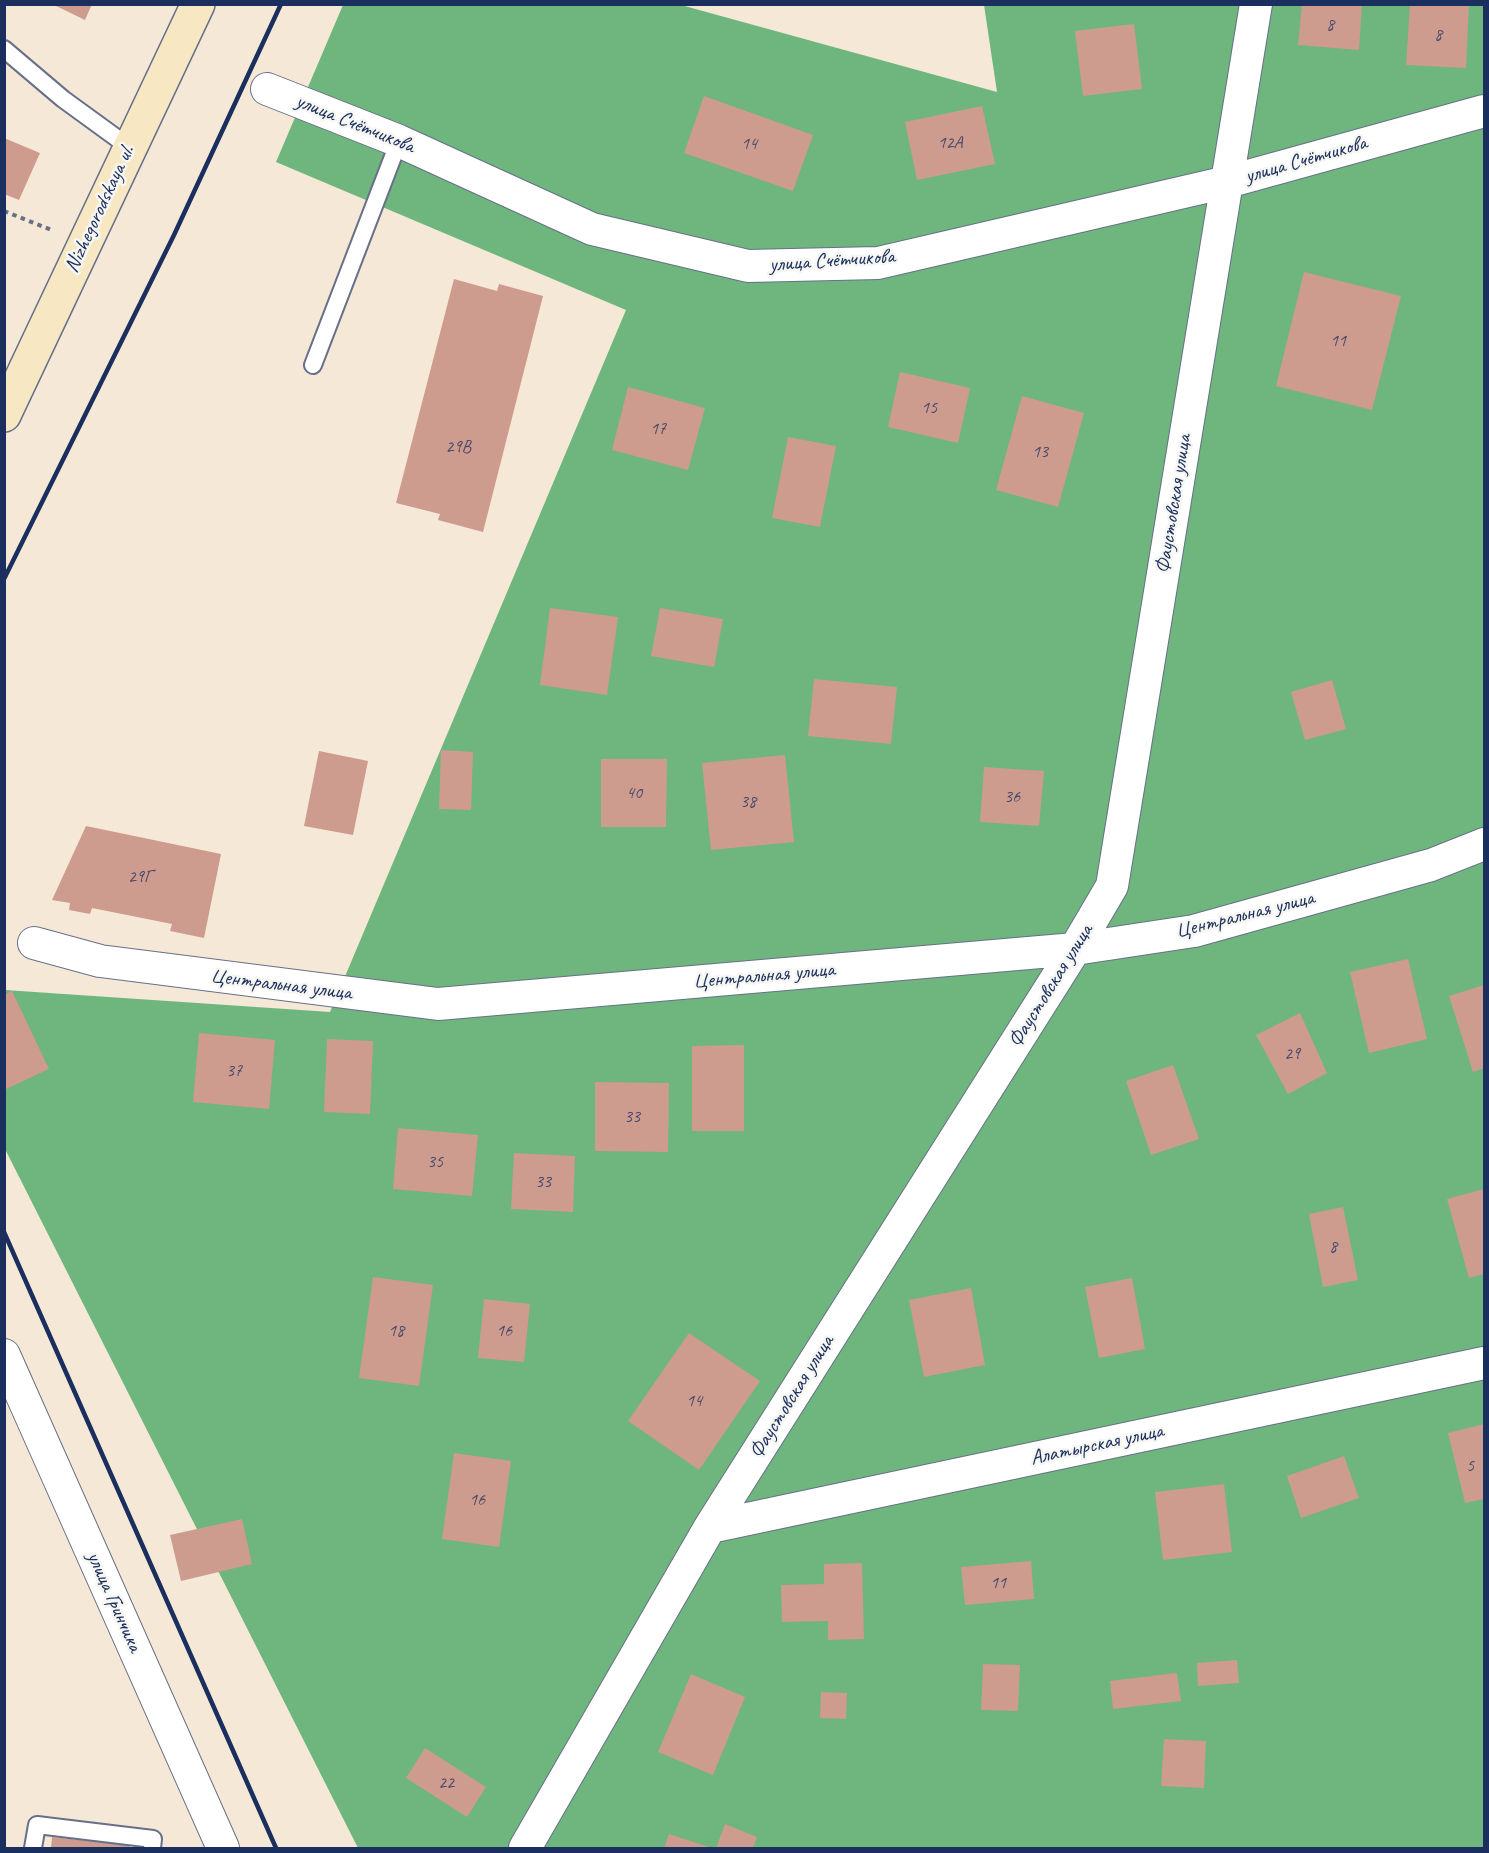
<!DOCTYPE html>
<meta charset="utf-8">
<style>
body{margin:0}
#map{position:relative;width:1489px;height:1853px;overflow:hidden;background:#f5e8d7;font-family:Caveat,sans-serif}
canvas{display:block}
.frame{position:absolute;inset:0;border:6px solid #1b2f5e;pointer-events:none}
</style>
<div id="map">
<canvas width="1489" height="1853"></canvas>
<div class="frame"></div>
</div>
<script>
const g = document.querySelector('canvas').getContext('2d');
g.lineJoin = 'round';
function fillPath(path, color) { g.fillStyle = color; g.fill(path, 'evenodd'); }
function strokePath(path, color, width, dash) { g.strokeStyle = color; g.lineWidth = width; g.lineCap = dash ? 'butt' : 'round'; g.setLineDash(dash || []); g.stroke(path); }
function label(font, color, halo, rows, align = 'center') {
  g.font = font + ' Caveat,sans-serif'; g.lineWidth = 5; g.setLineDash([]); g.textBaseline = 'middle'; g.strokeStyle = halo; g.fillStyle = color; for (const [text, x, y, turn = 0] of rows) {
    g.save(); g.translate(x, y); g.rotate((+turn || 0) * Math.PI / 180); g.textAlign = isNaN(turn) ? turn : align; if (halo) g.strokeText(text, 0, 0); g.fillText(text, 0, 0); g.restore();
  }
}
fillPath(new Path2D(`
 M343 5H681L997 92 984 5H1484V1848H358L5 1149V990L330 1012 626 310 276 162Z`), '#6eb67d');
fillPath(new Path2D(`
 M52 4H92L85 20Z
 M1302 4H1362L1359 50 1298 45Z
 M1410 4H1469L1466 68 1406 65Z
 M1134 24 1142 89 1083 96 1075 31Z
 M704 96 813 135 793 191 684 153Z
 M982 106 995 164 917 180 905 122Z
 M4 138 40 153 19 200 4 194Z
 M1304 272 1401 296 1372 410 1276 386Z
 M454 279 497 291 499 284 543 296 483 532 438 520 440 514 396 503Z
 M900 372 970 388 958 443 888 427Z
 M628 387 705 408 688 470 612 450Z
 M1022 396 1084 413 1058 507 996 490Z
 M788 437 836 446 820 527 772 518Z
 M550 608 618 617 607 695 540 685Z
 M660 608 723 619 714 667 651 656Z
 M814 679 897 687 891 744 808 736Z
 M1332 680 1346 729 1305 740 1291 692Z
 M441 750 473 752 471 810 439 809Z
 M319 751 368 761 353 835 304 826Z
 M785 755 794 842 711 850 702 763Z
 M601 759H667L666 827H601Z
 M984 767 1044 771 1039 826 980 822Z
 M86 826 221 854 204 938 170 931 172 924 92 908 90 914 69 910 70 903 52 900Z
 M1408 959 1427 1039 1369 1053 1350 972Z
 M1484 985V1068L1473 1072 1449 996Z
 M12 991 49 1069 4 1090V995Z
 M1300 1013 1327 1073 1288 1094 1256 1035Z
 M199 1033 275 1040 269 1109 193 1102Z
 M327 1039 373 1041 370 1114 324 1112Z
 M744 1045V1131H692V1046Z
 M1173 1065 1199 1139 1151 1155 1126 1081Z
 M595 1082 669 1083 668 1152 595 1151Z
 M398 1128 478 1135 472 1196 393 1189Z
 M514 1153 575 1156 573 1212 511 1209Z
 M1484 1189V1274L1469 1278 1447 1199Z
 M1343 1207 1358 1280 1323 1287 1309 1214Z
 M373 1277 433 1285 419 1386 359 1378Z
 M1132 1278 1145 1349 1099 1358 1085 1287Z
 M971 1288 985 1365 924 1377 909 1300Z
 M484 1299 530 1304 524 1362 478 1358Z
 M689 1333 760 1381 699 1470 628 1421Z
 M1484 1424V1499L1465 1503 1448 1433Z
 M454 1453 511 1461 499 1547 442 1539Z
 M1344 1456 1359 1498 1301 1518 1287 1476Z
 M1224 1484 1232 1552 1163 1560 1155 1492Z
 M242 1519 252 1564 181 1581 170 1535Z
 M1031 1561 1034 1599 965 1605 961 1567Z
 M862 1563 864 1639 828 1640V1621L782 1622 781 1585 824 1584V1564Z
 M1237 1660 1239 1683 1198 1686 1197 1663Z
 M983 1664 1020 1665 1018 1711 981 1710Z
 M1177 1673 1181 1701 1113 1709 1110 1681Z
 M691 1674 745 1697 713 1775 658 1752Z
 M821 1692 847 1693 846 1719 820 1718Z
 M1164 1739 1206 1741 1204 1788 1161 1786Z
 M425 1748 486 1787 467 1817 406 1778Z
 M725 1824 757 1837 753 1848H716Z
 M669 1834 712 1848H664Z
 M52 1837 130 1845 129 1848H51Z`), '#ce9b8f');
const lane = new Path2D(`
 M4 49 63 99 129 147
 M313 365 399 141
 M33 1848 37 1825 153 1839 152 1848`);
const street = new Path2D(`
 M267 89 399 141 592 229 748 266 878 263 1227 182 1484 111
 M34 943 100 961 438 1004 1075 949 1194 931 1431 865 1484 844
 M4 1355 223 1848
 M710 1527 1484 1363
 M525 1848 710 1527 1075 949 1112 886 1256 4`);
const secondary = new Path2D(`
 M4 415 198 4`);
strokePath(lane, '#677088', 20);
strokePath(street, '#677088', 34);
strokePath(secondary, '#677088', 36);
strokePath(new Path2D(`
 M4 211 54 231`), '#677088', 4, [4.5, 4.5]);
strokePath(lane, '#fff', 16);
strokePath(street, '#fff', 32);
strokePath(secondary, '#f7e8c3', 33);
strokePath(new Path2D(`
 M4 579 174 235 281 4
 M4 1232 276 1848`), '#1b2f5e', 4.5);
label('18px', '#484a6a', null, [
 ["8",1330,25],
 ["8",1438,35],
 ["12А",950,143],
 ["14",749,144],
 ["11",1338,341],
 ["15",929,408],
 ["17",658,429],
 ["29В",458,447],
 ["13",1040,452],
 ["40",634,793],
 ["36",1012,797],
 ["38",748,802],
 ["29Г",140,877],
 ["29",1292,1054],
 ["37",234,1071],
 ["33",632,1117],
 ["35",435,1162],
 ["33",543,1182],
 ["8",1333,1247],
 ["18",396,1331],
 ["16",504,1331],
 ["14",694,1401],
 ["5",1470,1466],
 ["16",477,1500],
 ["11",998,1583],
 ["22",446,1783]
]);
label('21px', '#1b2f5e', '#f6f6f2', [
 ["улица Счётчикова",355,124,22],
 ["улица Счётчикова",1306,160,-16],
 ["Nizhegorodskaya ul.",100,209,-65],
 ["улица Счётчикова",832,261,-4],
 ["Фаустовская улица",1174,504,-81],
 ["Центральная улица",1245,915,-14],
 ["Центральная улица",764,976,-5],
 ["Центральная улица",281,985,7],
 ["Фаустовская улица",1051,986,-58],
 ["Фаустовская улица",792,1397,-58],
 ["Алатырская улица",1097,1445,-12],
 ["улица Гринчика",114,1602,66]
]);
</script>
